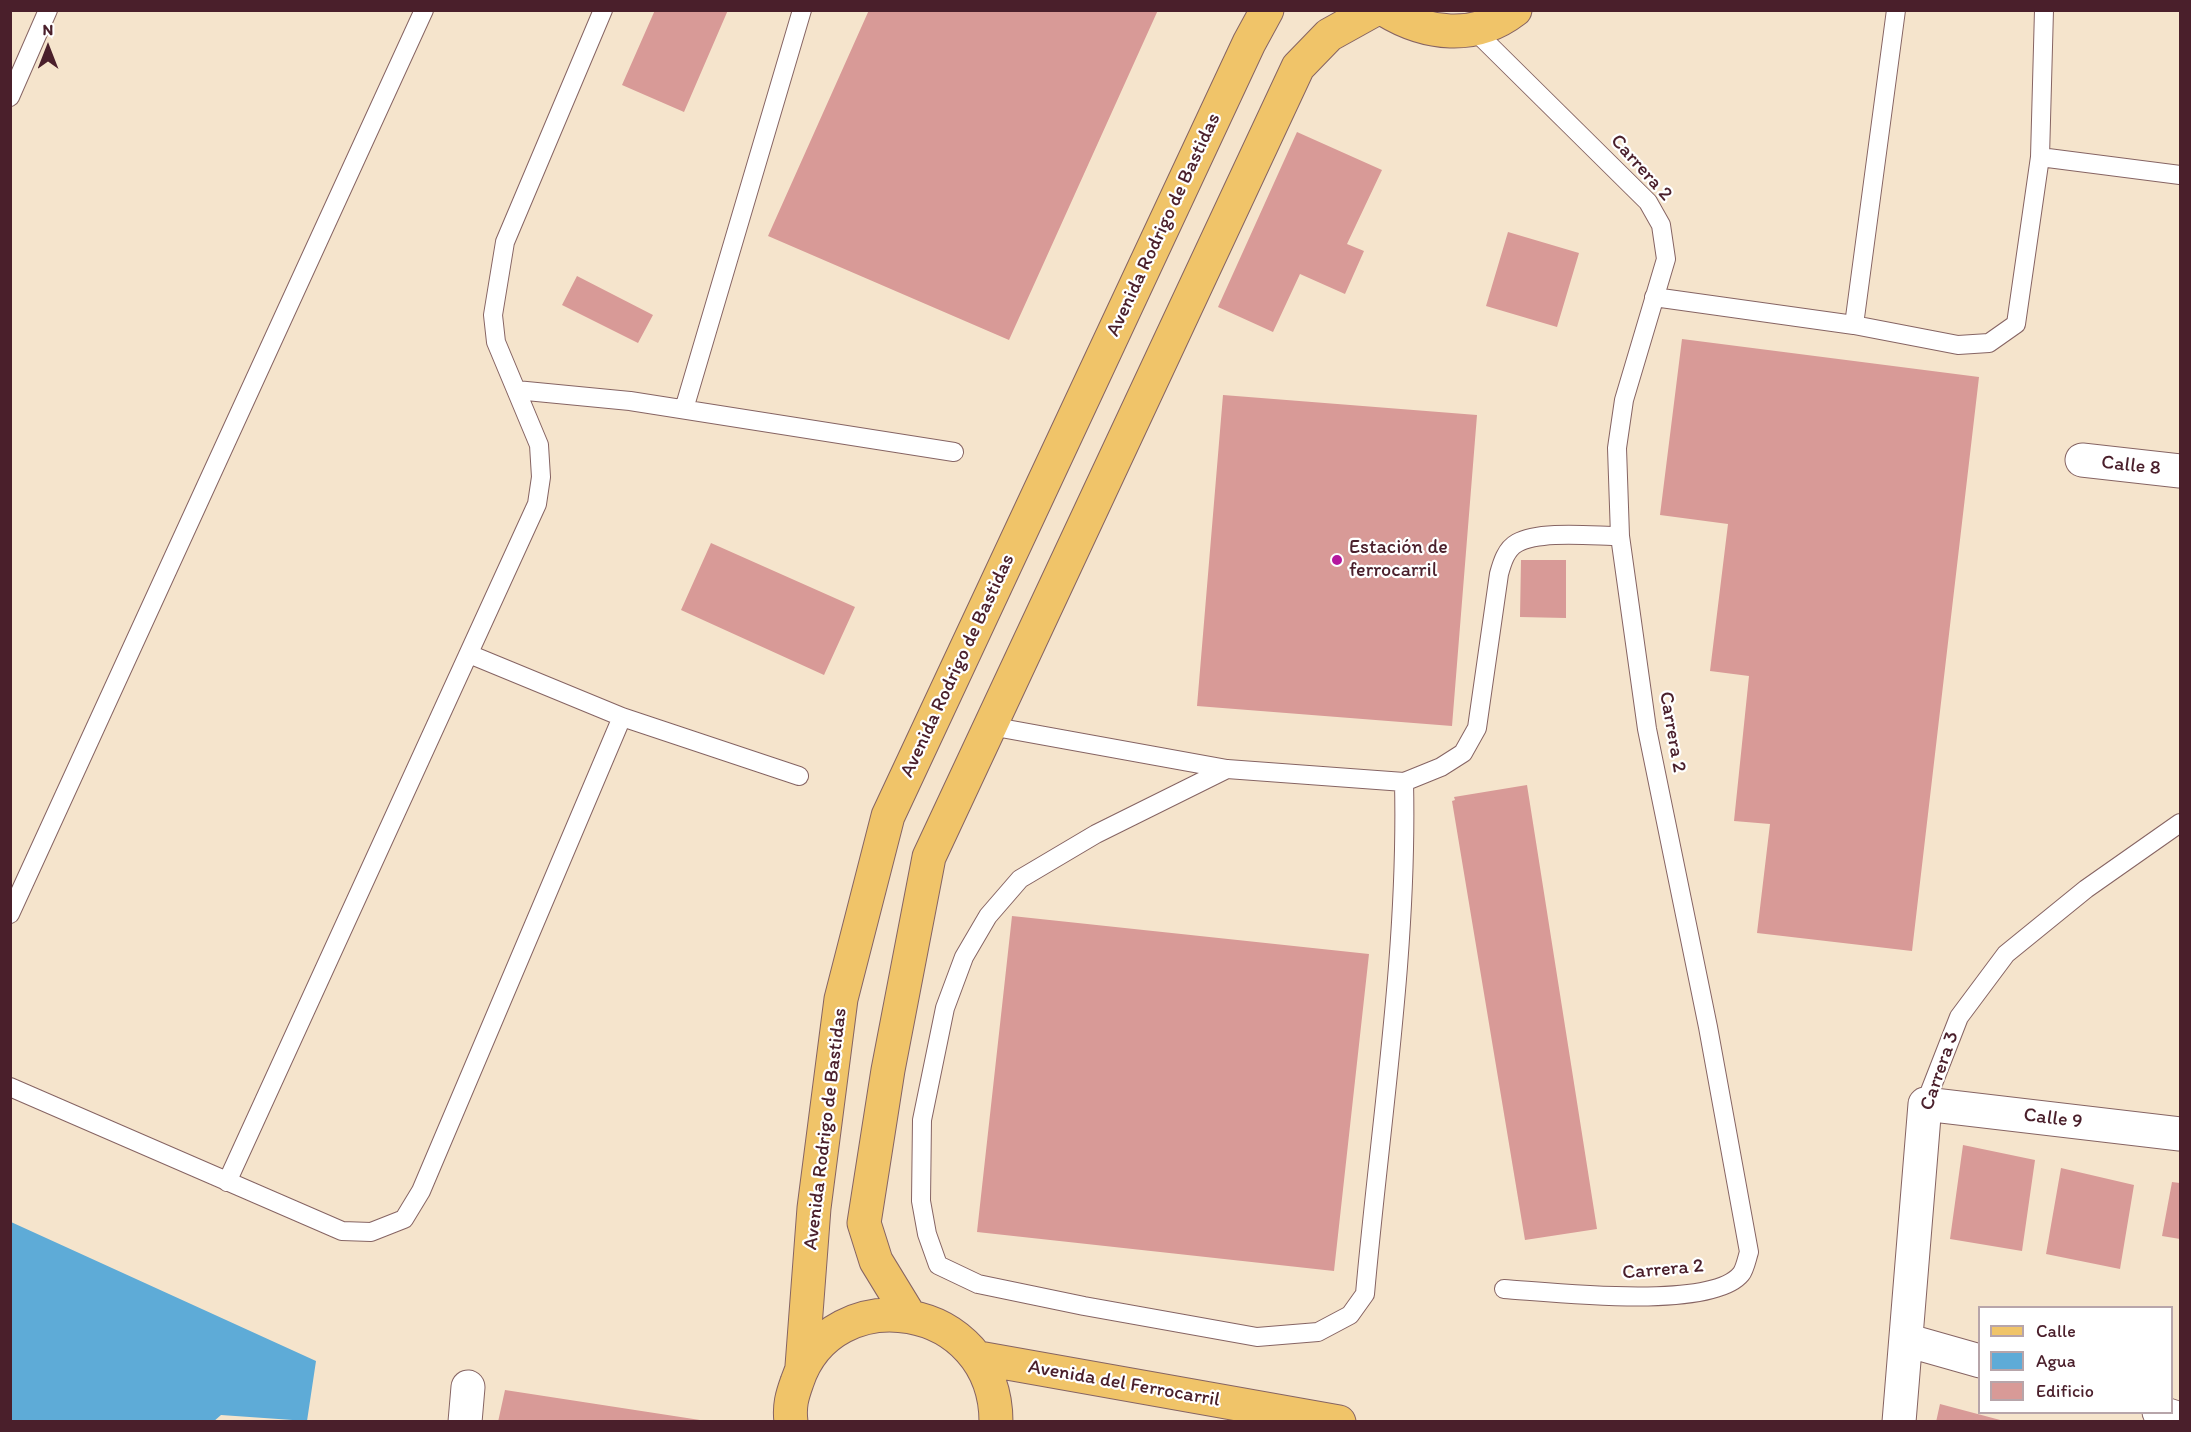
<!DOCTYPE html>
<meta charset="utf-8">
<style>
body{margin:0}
#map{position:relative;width:2191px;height:1432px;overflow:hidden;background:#f5e4cc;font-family:Itim,sans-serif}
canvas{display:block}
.frame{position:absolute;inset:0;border:12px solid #4a1f2b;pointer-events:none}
.legend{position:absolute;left:1978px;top:1306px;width:195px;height:108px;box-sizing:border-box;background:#fff;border:2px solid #b7a5aa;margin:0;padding:8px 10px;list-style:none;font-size:18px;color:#4a1f2b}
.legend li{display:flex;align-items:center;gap:12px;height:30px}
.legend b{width:30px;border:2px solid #b7a5aa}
.north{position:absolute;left:18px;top:18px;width:60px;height:60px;-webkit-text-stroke:4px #fff;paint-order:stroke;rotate:0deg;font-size:16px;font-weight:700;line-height:24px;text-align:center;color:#4a1f2b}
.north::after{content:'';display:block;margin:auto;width:21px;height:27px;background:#4a1f2b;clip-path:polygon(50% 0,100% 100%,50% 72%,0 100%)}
</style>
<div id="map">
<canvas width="2191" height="1432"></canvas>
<div class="frame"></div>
<ul class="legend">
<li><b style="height:8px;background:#f0c469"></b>Calle</li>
<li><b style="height:16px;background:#5eabd7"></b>Agua</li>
<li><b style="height:16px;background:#d89a97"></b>Edificio</li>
</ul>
<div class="north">N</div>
</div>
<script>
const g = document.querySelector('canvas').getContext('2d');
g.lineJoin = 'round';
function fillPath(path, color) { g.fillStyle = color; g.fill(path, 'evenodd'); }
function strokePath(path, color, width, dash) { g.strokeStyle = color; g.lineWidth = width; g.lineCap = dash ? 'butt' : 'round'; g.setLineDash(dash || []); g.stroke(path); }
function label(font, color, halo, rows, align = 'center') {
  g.font = font + ' Itim,sans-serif'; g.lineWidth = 4.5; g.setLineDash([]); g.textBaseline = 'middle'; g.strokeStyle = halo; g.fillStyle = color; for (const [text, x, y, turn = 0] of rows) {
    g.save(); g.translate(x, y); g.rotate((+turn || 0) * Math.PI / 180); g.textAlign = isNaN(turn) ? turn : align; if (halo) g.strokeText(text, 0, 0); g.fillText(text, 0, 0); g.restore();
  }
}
fillPath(new Path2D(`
 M11 1222 316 1361 307 1421 221 1415 213 1422 11 1421Z`), '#5eabd7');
fillPath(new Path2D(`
 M655 10H728L684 112 622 85Z
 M869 10H1158L1009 340 768 236Z
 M1297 132 1382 170 1347 244 1364 251 1345 294 1300 274 1273 332 1218 307Z
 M1508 232 1579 253 1557 327 1486 306Z
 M577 276 653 315 638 343 562 305Z
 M1682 339 1979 377 1912 951 1757 933 1770 824 1734 821 1749 676 1710 671 1728 524 1660 515Z
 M1223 395 1477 415 1452 726 1197 706Z
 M711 543 855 607 824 675 681 610Z
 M1521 560H1566V618L1520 617Z
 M1527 785 1597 1229 1525 1240 1452 801 1455 800 1454 797Z
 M1012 916 1369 954 1334 1271 977 1232Z
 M1963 1145 2035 1160 2022 1251 1950 1239Z
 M2061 1168 2134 1185 2120 1269 2046 1254Z
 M2172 1182 2180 1183V1239L2162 1236Z
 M505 1390 700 1420V1422H498Z
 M1940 1404 2004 1421V1422H1936Z`), '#d89a97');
const lane = new Path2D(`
 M1474 30 1648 202 1661 225 1666 259 1624 400 1617 448 1620 536 1647 729 1708 1027 1749 1252C1747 1258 1745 1269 1741 1274 1711 1311 1551 1292 1504 1289
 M10 97 48 10
 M2040 157 2180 175
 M1654 297 1854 325 1958 345 1989 343 2016 324 2040 157 2044 10
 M1854 325 1896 10
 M516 390 630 401 954 452
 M684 409 802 10
 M469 654 622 717 799 776
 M990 726 1227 769 1404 782 1441 767 1463 753 1477 728 1499 574C1502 563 1506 549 1517 543 1540 530 1594 536 1620 536
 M1227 769 1096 834 1020 879 988 916 964 957 945 1008 922 1120 921 1201 927 1234 938 1265 978 1284 1084 1306 1257 1337 1318 1332 1350 1315 1365 1294C1380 1124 1408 953 1404 782
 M10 914 424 10
 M10 1087 342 1231 371 1232 404 1219 421 1191 622 717
 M1925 1104 1959 1017 2006 954 2086 889 2180 823
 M227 1182 537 504 541 477 539 445 496 342 493 315 505 242 603 10`);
const street = new Path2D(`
 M2082 460 2180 471
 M1906 1340 1980 1361
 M2159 1412 2180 1419
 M465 1422 468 1387
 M1899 1422 1925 1104 2180 1134`);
const primary = new Path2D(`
 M1385 10C1426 35 1475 41 1515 10
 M909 1315 876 1261 864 1223 888 1070 929 857 1298 67 1329 35 1374 10
 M979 1358 1339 1422
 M802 1366 814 1208 841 999 888 816 1249 43 1267 10
 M791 1422C789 1406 792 1396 797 1382 832 1276 996 1301 996 1422`);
strokePath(lane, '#866463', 20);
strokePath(street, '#866463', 35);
strokePath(primary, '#866463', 35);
strokePath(lane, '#fff', 18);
strokePath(street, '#fff', 33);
strokePath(primary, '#f0c469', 33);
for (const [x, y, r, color] of [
 [1337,560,6,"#b5179e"]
]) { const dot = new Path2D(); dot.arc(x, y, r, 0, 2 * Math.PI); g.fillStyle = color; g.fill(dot); strokePath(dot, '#fff', 2); }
label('20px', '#4a1f2b', '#fff', [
 ["Carrera 2",1641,168,48],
 ["Avenida Rodrigo de Bastidas",1164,225,-65],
 ["Calle 8",2131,466,6],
 ["Avenida Rodrigo de Bastidas",958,666,-65],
 ["Carrera 2",1672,732,80],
 ["Carrera 3",1940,1071,-71],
 ["Calle 9",2053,1119,7],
 ["Avenida Rodrigo de Bastidas",826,1129,-83],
 ["Carrera 2",1663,1270,-5],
 ["Avenida del Ferrocarril",1124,1384,10]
]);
label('20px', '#4a1f2b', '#fff', [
 ["Estación de",1349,548],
 ["ferrocarril",1349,571]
], 'left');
</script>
